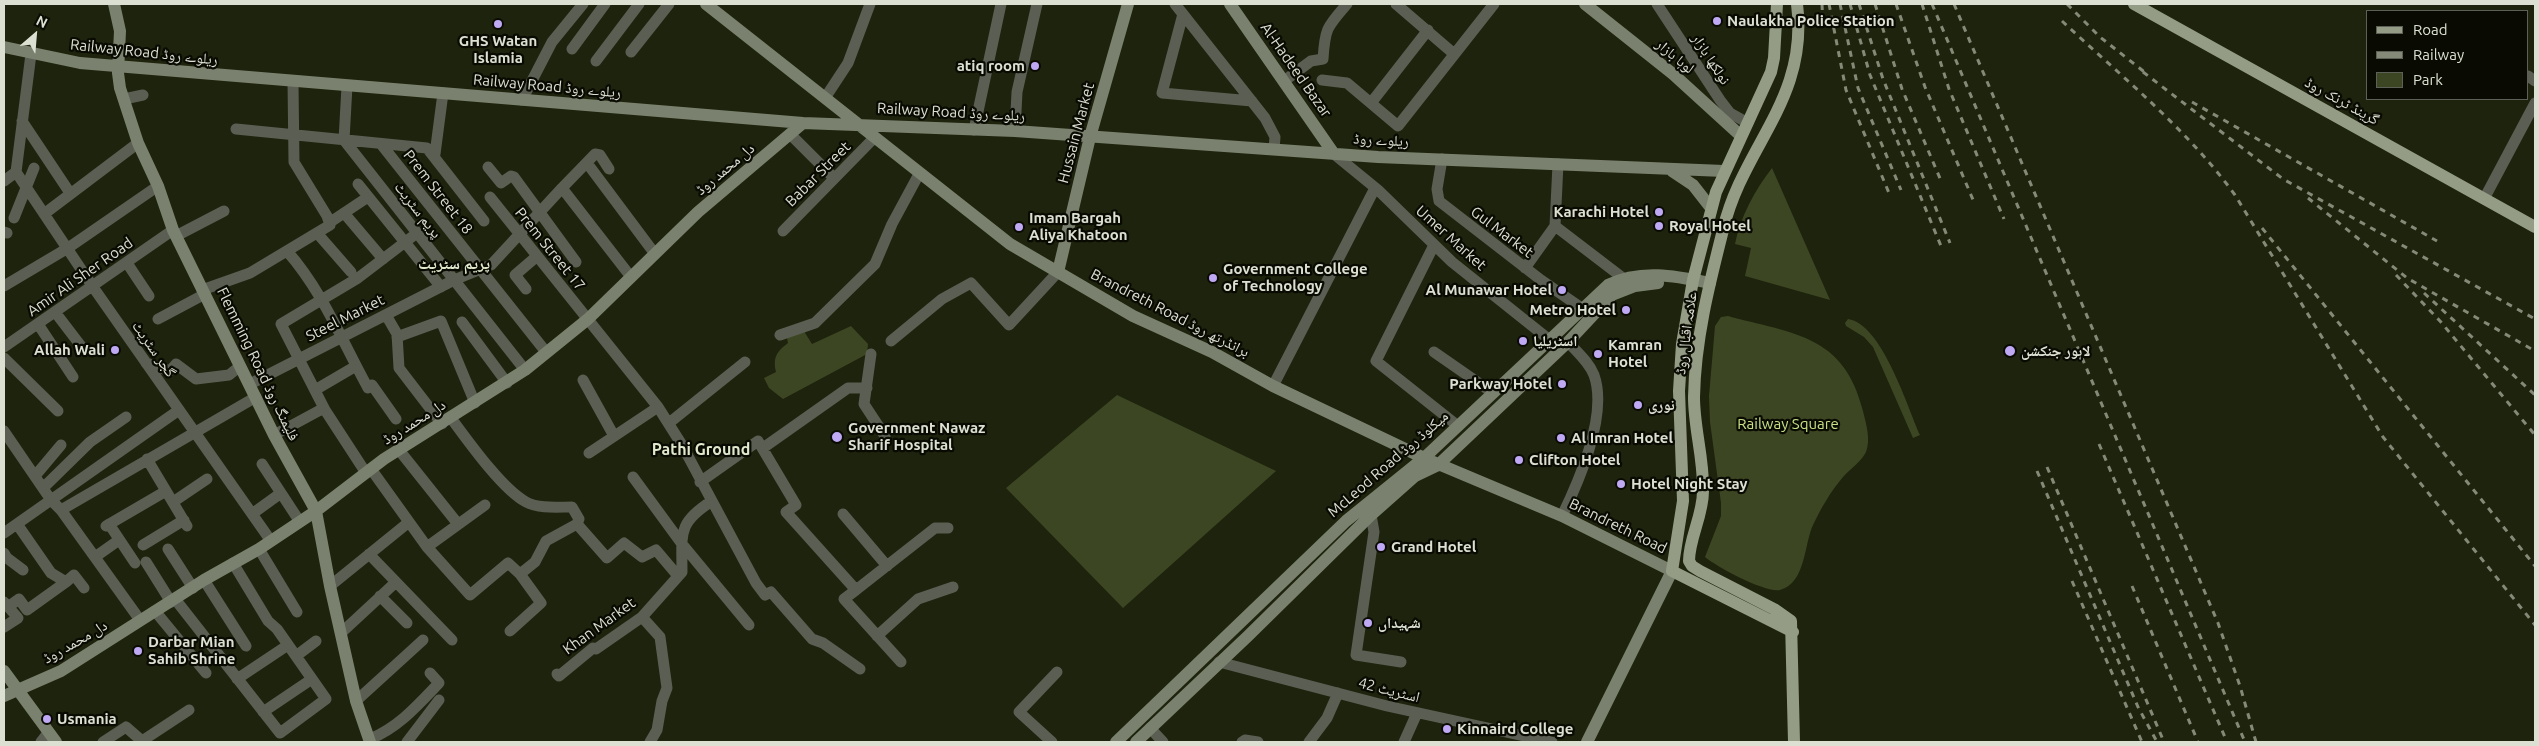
<!DOCTYPE html>
<meta charset="utf-8">
<style>
body{margin:0}
#map{position:relative;width:2539px;height:746px;overflow:hidden;background:#1d230c;font-family:Ubuntu,sans-serif}
canvas{display:block}
.frame{position:absolute;inset:0;border:5px solid #dce0d2;pointer-events:none}
.legend{position:absolute;left:2366px;top:10px;width:162px;height:90px;box-sizing:border-box;background:#090b03;border:1px solid #5d6056;margin:0;padding:6px 9px;list-style:none;font-size:15px;color:#dce0d2}
.legend li{display:flex;align-items:center;gap:10px;height:25px}
.legend b{width:25px;border:1px solid #5d6056}
.north{position:absolute;left:10px;top:10px;width:50px;height:50px;-webkit-text-stroke:4px #090b03;paint-order:stroke;rotate:27deg;font-size:14px;font-weight:700;line-height:20px;text-align:center;color:#dce0d2}
.north::after{content:'';display:block;margin:auto;width:18px;height:22px;background:#dce0d2;clip-path:polygon(50% 0,100% 100%,50% 72%,0 100%)}
</style>
<div id="map">
<canvas width="2539" height="746"></canvas>
<div class="frame"></div>
<ul class="legend">
<li><b style="height:6px;background:#959c85"></b>Road</li>
<li><b style="height:6px;background:#858a78"></b>Railway</li>
<li><b style="height:14px;background:#3d4622"></b>Park</li>
</ul>
<div class="north">N</div>
</div>
<script>
const g = document.querySelector('canvas').getContext('2d');
g.lineJoin = 'round';
function fillPath(path, color) { g.fillStyle = color; g.fill(path, 'evenodd'); }
function strokePath(path, color, width, dash) { g.strokeStyle = color; g.lineWidth = width; g.lineCap = dash ? 'butt' : 'round'; g.setLineDash(dash || []); g.stroke(path); }
function label(font, color, halo, rows, align = 'center') {
  g.font = font + ' Ubuntu,"Noto Naskh Arabic",sans-serif'; g.lineWidth = 4.5; g.setLineDash([]); g.textBaseline = 'middle'; g.strokeStyle = halo; g.fillStyle = color; for (const [text, x, y, turn = 0] of rows) {
    g.save(); g.translate(x, y); g.rotate((+turn || 0) * Math.PI / 180); g.textAlign = isNaN(turn) ? turn : align; if (halo) g.strokeText(text, 0, 0); g.fillText(text, 0, 0); g.restore();
  }
}
fillPath(new Path2D(`
 M1772 168 1830 300 1745 276 1751 248 1735 244C1740 217 1755 190 1772 168Z
 M1728 316C1793 334 1844 334 1863 411 1866 424 1871 439 1866 452 1862 461 1850 469 1843 477 1831 491 1821 508 1813 525 1804 544 1806 583 1780 590 1765 593 1717 567 1705 557L1721 516V503L1710 422 1709 396 1715 326 1721 317Z
 M1848 319C1882 324 1907 406 1920 435L1913 438 1873 347 1864 337 1846 326 1845 323Z
 M851 326 868 344 867 354 783 399 769 388 764 378 776 372C773 358 776 352 788 343L786 333 802 328 812 344Z
 M1117 395 1276 471 1123 608 1006 488Z`), '#3d4622');
strokePath(new Path2D(`
 M1175 4 1265 118 1275 137 1274 149
 M1396 4 1453 53
 M1657 4 1720 100 1730 113 1748 123
 M1183 14 1162 93 1252 101
 M572 49 605 4
 M631 52 669 4
 M596 61 639 4
 M2528 76 2535 81
 M1322 80 1347 83 1398 126 1494 4
 M1284 81 1311 61 1323 59C1325 28 1327 27 1347 4
 M347 86 344 140 525 370
 M825 98 848 63 870 4
 M124 99 143 95
 M522 100 552 42 583 4
 M1371 103 1428 30
 M22 121 70 193
 M236 129 427 148 484 221
 M974 130 1001 4
 M1015 131 1017 92 1037 4
 M790 134 834 178
 M381 144 546 352
 M435 154 443 93
 M1334 154 1378 190 1452 262 1551 341
 M1442 159 1437 189 1439 201 1541 280 1583 309
 M587 163 655 254
 M488 167 501 183 511 176 514 177 576 262
 M16 172 93 287 271 541
 M4 181 16 172 31 54
 M358 184 441 287
 M562 188 595 154 600 155 609 169
 M490 197 658 407 682 445 756 583 765 595 771 592 812 639 823 643 860 669
 M2484 199 2535 103
 M344 213 383 259
 M44 214 138 143
 M14 218 34 168
 M329 223 368 197
 M1555 226 1623 278
 M783 231 874 138
 M4 232 7 233
 M317 233 351 272
 M176 236 224 211
 M1434 245 1376 361 1458 426
 M287 251C323 292 342 341 368 388L372 385 396 419
 M127 263 149 296
 M1525 268 1555 226 1558 164
 M4 286 68 248 158 186
 M526 289 515 275 536 257
 M202 290 250 273 330 225 327 216 294 162 293 82
 M55 312 81 346
 M386 315 397 334 399 368 442 424
 M158 319 205 294
 M462 322 507 383
 M38 324 73 377
 M780 335 815 323 875 264 892 224 919 174
 M397 337 441 321 475 403
 M891 341 942 299 971 283 1009 325 1058 272
 M4 347 173 230
 M1434 352 1493 393
 M871 354 864 404 885 436
 M4 358 58 411
 M146 363 170 371 176 364 196 379 229 375 239 367
 M583 380 614 436
 M250 384 454 280 491 265 562 188 631 277
 M1273 386 1375 188
 M315 390 356 366
 M669 423 745 362
 M4 431 51 500 61 510 140 620
 M274 435 324 408
 M763 448 848 388H867
 M399 450 458 524
 M589 453 658 407
 M147 459 187 526
 M262 464 300 522
 M371 469 427 547 470 595 508 563 520 574 535 562 546 541 577 524 579 519 572 507C558 507 539 509 526 502 502 489 468 441 451 418
 M366 473 325 410 281 324 358 278 417 233
 M35 476 61 445
 M633 477 682 544 749 625
 M700 482 758 441 796 505 786 512 856 590 844 599 901 662
 M43 488 90 442 126 417
 M173 502 207 479
 M61 510 256 397
 M252 514 281 493
 M843 514 887 566
 M1371 515 1374 532 1356 655 1401 662
 M1562 516C1579 481 1608 414 1594 375 1589 362 1577 352 1568 342
 M17 524 51 573 66 582 74 575 84 588
 M109 524 135 563
 M577 524 607 558 624 543 642 557 656 550 678 576
 M106 526 166 491
 M4 533 179 410
 M143 545 184 520
 M427 547 485 505
 M168 549 193 588
 M259 549 297 612
 M4 553 7 558 23 570
 M369 554 452 640
 M95 557 119 540
 M146 562 171 602
 M204 580 246 646
 M330 586 409 522
 M856 590 935 528H948
 M380 596 407 623
 M175 599 280 733 326 699 277 629 268 621 233 563
 M4 602 18 618 4 627
 M8 607 19 599 27 610 66 582
 M155 611 206 673
 M642 617 660 637 667 688 662 701 657 730 650 742
 M510 631 541 603 520 574
 M341 633 396 582
 M877 636 918 599 953 587
 M296 656 316 641
 M1219 662 1387 706 1552 742
 M557 674 559 676 593 648 596 649 642 617 682 572C682 534 677 523 712 501
 M237 679 288 645
 M356 701 423 640
 M263 712 312 679
 M1150 728 1163 742
 M370 739C399 727 418 705 439 683L430 673
 M41 742 48 733
 M103 742 126 727 142 741 189 710
 M407 742 439 700
 M1052 742 1019 712 1057 672
 M1242 742 1245 740 1258 742
 M1309 742 1327 718 1338 693
 M1404 742 1417 713`), '#5a5e53', 11);
strokePath(new Path2D(`
 M114 4 120 31 118 73 120 88 138 143 158 186 173 230 274 435 316 511 330 586 356 701 370 742
 M706 4 1010 244 1133 316 1212 352 1273 386 1424 458 1562 516 1672 571 1587 742
 M1230 4 1334 154
 M1585 4 1673 74 1741 136
 M4 47 80 63 803 123 1015 131 1378 157 1724 171
 M1672 171 1693 185 1711 208
 M1058 272 1090 137 1128 4
 M4 671 56 742
 M4 696 61 671 204 580 259 549 316 511 384 459 525 370 588 319 698 212 803 123
 M1116 742 1346 521 1424 458 1608 285C1641 269 1675 276 1710 283
 M1136 742 1248 636 1371 515 1415 476 1438 465 1568 342 1612 295 1635 286 1658 283`), '#7b816f', 12);
strokePath(new Path2D(`
 M1777 4 1774 58 1771 72 1716 192 1693 280 1682 344 1679 391 1683 501 1672 571 1793 632
 M2134 4 2535 227
 M1794 742 1791 621 1774 609 1700 571 1692 566 1689 561C1689 538 1703 516 1703 491 1704 459 1694 429 1694 397 1695 340 1709 285 1723 230 1743 145 1809 100 1797 4`), '#959c85', 12);
strokePath(new Path2D(`
 M1822 4 1823 28
 M1829 4 1846 90 1889 193
 M1840 4 1858 88 1901 190
 M1850 4 1870 75 1941 246
 M1859 4 1883 79 1950 243
 M1875 4 1902 89 1942 183
 M1896 4 1925 87 1974 202
 M1922 4 1949 89 2004 219
 M1932 4 2245 742
 M1954 4 2218 623 2240 686 2256 742
 M2067 4 2100 37 2147 74
 M2062 21C2122 77 2187 129 2235 195L2383 437 2535 625
 M2143 72 2283 179 2535 319
 M2192 102 2437 241
 M2308 198 2407 278 2535 351
 M2262 228 2535 566
 M2396 275 2440 321 2535 435
 M2424 293 2535 395
 M2099 444 2227 742
 M2047 467 2164 742
 M2037 471 2138 707 2156 740
 M2072 581 2142 742
 M2132 586 2198 742`), '#858a78', 3, [6, 6]);
for (const [x, y, r, color] of [
 [1717,21,5,"#bfa8f4"],
 [498,24,5,"#bfa8f4"],
 [1035,66,5,"#bfa8f4"],
 [1659,212,5,"#bfa8f4"],
 [1659,226,5,"#bfa8f4"],
 [1019,227,5,"#bfa8f4"],
 [1213,278,5,"#bfa8f4"],
 [1562,290,5,"#bfa8f4"],
 [1626,310,5,"#bfa8f4"],
 [1523,341,5,"#bfa8f4"],
 [115,350,5,"#bfa8f4"],
 [2010,351,6,"#bfa8f4"],
 [1598,354,5,"#bfa8f4"],
 [1562,384,5,"#bfa8f4"],
 [1638,405,5,"#bfa8f4"],
 [837,437,6,"#bfa8f4"],
 [1561,438,5,"#bfa8f4"],
 [1519,460,5,"#bfa8f4"],
 [1621,484,5,"#bfa8f4"],
 [1381,547,5,"#bfa8f4"],
 [1368,623,5,"#bfa8f4"],
 [138,651,5,"#bfa8f4"],
 [47,719,5,"#bfa8f4"],
 [1447,729,5,"#bfa8f4"]
]) { const dot = new Path2D(); dot.arc(x, y, r, 0, 2 * Math.PI); g.fillStyle = color; g.fill(dot); strokePath(dot, '#090b03', 2); }
label('bold 15px', '#dce0d2', '#090b03', [
 ["Naulakha Police Station",1727,21],
 ["GHS Watan",498,41,"center"],
 ["Islamia",498,58,"center"],
 ["atiq room",1025,66,"right"],
 ["Karachi Hotel",1649,212,"right"],
 ["Imam Bargah",1029,218],
 ["Aliya Khatoon",1029,235],
 ["Royal Hotel",1669,226],
 ["Government College",1223,269],
 ["of Technology",1223,286],
 ["Al Munawar Hotel",1552,290,"right"],
 ["Metro Hotel",1616,310,"right"],
 ["اسٹریلیا",1533,341],
 ["Kamran",1608,345],
 ["Hotel",1608,362],
 ["Allah Wali",105,350,"right"],
 ["لاہور جنکشن",2021,351],
 ["Parkway Hotel",1552,384,"right"],
 ["نوری",1648,405],
 ["Government Nawaz",848,428],
 ["Sharif Hospital",848,445],
 ["Al Imran Hotel",1571,438],
 ["Clifton Hotel",1529,460],
 ["Hotel Night Stay",1631,484],
 ["Grand Hotel",1391,547],
 ["شہیداں",1378,623],
 ["Darbar Mian",148,642],
 ["Sahib Shrine",148,659],
 ["Usmania",57,719],
 ["Kinnaird College",1457,729]
], 'left');
label('15px', '#dce0d2', '#090b03', [
 ["Railway Road ریلوے روڈ",144,52,6],
 ["لوہا بازار",1675,56,40],
 ["نولکھا بازار",1711,59,57],
 ["Al-Hadeed Bazar",1296,70,55],
 ["Railway Road ریلوے روڈ",547,86,5],
 ["گرینڈ ٹرنک روڈ",2342,101,29],
 ["Railway Road ریلوے روڈ",951,112,3],
 ["Hussain Market",1076,133,-75],
 ["ریلوے روڈ",1381,140,3],
 ["دل محمد روڈ",725,169,-40],
 ["Babar Street",818,174,-45],
 ["Prem Street 18",438,192,52],
 ["پریم سٹریٹ",418,210,52],
 ["Gul Market",1502,232,37],
 ["Umer Market",1451,238,42],
 ["Prem Street 17",550,249,51],
 ["Amir Ali Sher Road",80,277,-35],
 ["Brandreth Road برانڈرتھ روڈ",1170,313,27],
 ["Steel Market",345,318,-27],
 ["علامہ اقبال روڈ",1686,333,-82],
 ["گجر سٹریٹ",154,349,55],
 ["Flemming Road فلیمنگ روڈ",258,364,64],
 ["دل محمد روڈ",414,422,-32],
 ["McLeod Road میکلوڈ روڈ",1388,464,-41],
 ["Brandreth Road",1618,526,26],
 ["Khan Market",599,626,-36],
 ["دل محمد روڈ",75,642,-30],
 ["اسٹریٹ 42",1389,690,14]
]);
label('15px', '#c9e185', '#090b03', [
 ["Railway Square",1788,424]
]);
label('bold 16px', '#e0e9cc', '#090b03', [
 ["پریم سٹریٹ",454,264],
 ["Pathi Ground",701,450]
]);
</script>
